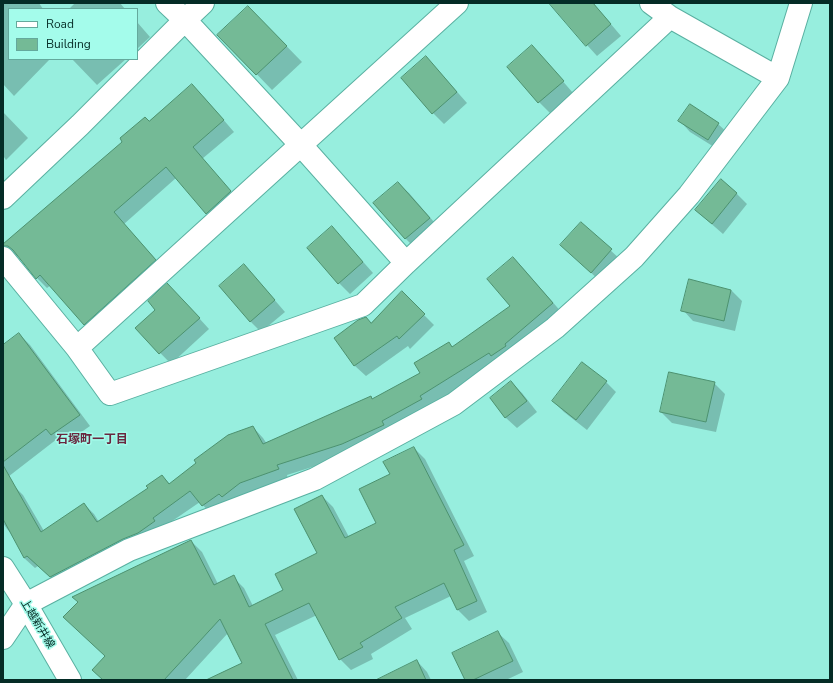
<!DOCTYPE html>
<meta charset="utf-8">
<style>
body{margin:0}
#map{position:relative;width:833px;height:683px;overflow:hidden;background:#97eede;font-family:"Nunito Sans",sans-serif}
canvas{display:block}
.frame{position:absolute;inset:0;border:4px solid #052c26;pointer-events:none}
.legend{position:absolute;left:8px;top:8px;width:130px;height:52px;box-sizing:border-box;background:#a4fceb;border:1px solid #64a99c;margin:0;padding:5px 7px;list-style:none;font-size:12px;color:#052c26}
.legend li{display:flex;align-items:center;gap:8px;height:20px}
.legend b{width:20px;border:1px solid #64a99c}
</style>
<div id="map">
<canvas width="833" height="683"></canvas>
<div class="frame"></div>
<ul class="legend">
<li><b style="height:5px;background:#fff"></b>Road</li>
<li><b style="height:11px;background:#74ba96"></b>Building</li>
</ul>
</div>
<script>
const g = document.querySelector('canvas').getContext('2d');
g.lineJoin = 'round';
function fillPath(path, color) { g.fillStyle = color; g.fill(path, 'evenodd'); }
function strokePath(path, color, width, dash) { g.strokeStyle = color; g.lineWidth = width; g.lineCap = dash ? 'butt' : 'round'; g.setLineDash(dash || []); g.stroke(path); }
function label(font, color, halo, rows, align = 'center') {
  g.font = font + ' "Nunito Sans","Noto Sans JP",sans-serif'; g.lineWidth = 3; g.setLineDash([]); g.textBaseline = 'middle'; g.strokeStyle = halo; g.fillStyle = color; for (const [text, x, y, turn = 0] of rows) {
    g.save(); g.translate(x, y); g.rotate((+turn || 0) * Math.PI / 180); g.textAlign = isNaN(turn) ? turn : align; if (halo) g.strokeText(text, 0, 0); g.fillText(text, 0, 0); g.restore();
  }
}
fillPath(new Path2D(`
 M3 3H39L43 9H9V59H50L14 96 3 84Z
 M75 3H120L125 9H69Z
 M564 3H593L621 36 597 56 587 45Z
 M137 22 150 37 137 49Z
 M264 23 302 62 272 90 219 35Z
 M426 57 436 68 467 103 444 124 433 113Z
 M542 57 573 93 550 113 539 102 508 67Z
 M72 59H126L97 85Z
 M203 96 234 132 202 159 241 203 218 223 207 213 176 178 124 224 166 271 95 335 85 324 51 285 47 288 37 278 20 257 13 256 3 245 149 122Z
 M3 112 28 138 6 160 4 157 3 158Z
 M680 121 718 124 729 134 719 150 690 132Z
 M721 181 737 194 747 204 723 234 707 220 696 210Z
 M398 183 409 193 440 229 416 249 406 239 375 203Z
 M581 223 622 261 602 283 572 255Z
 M342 238 373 273 350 294 339 283 308 248Z
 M513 258 523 268 563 314 499 363 353 454 287 475 288 479 213 516 200 502 162 528 61 587 38 566 35 568 24 558 13 535 7 529 3 523V490L13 485 23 495 44 531 84 504 94 514 99 522 149 488 162 476 170 484 253 427 263 438 267 444 370 397 373 400 422 373 449 343 453 347 512 307Z
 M254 276 285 312 261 332 251 322 220 286Z
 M731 290 742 301 735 331 693 321 683 310Z
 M402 293 434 325 410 349 408 346 366 376 355 366 335 338 366 318 372 324Z
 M178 295 209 329 171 364 136 328Z
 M19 334 30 345 90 426 63 445 57 439 4 480 3 479V346Z
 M511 382 522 393 537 412 517 428 506 418 491 398Z
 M606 382 616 392 587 430 564 412 553 401Z
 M714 383 725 394 716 432 672 423 661 412Z
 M414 448 425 459 474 556 464 561 487 612 469 621 458 610 451 596 405 618 412 629 371 654 373 659 351 670 340 659 317 615 275 635 298 680H208L243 663 228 633 185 680H104L106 656 191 541 202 552 218 584 233 577 244 588 253 606 284 591 319 554 322 496 333 507 349 537 377 523 391 475Z
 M498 633 509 643 523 672 506 680H466Z
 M417 661 427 672 431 680H377Z`), '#0003');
const building = new Path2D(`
 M549 3H593L611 24 586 46Z
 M248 6 287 46 256 75 217 35Z
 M532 45 564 81 538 103 507 67Z
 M426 56 457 92 432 114 401 78Z
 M192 84 224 120 193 147 231 191 206 214 166 167 114 212 156 260 84 325 40 275 36 279 13 250 8 246H3V244L122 142 120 138 145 117 149 121Z
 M690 104 719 123 708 140 678 121Z
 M721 179 737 193 712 224 695 210Z
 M398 182 430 218 405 239 373 203Z
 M581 222 612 249 591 273 560 245Z
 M332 226 363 262 338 284 307 248Z
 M513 257 553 303 505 344 506 346 491 356 489 353 420 396 422 399 382 421 384 425 342 444 277 465 279 469 240 483 222 497 219 494 202 506 190 491 153 518 155 521 138 533 123 539 50 577 27 556 24 558 3 519V465L41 532 84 503 97 522 148 488 146 486 162 475 169 484 196 463 194 460 228 435 253 426 263 444 371 396 372 399 420 373 414 363 449 342 452 347 510 306 487 279Z
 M244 264 275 300 250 322 219 286Z
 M689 279 731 290 724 321 681 311Z
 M167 283 200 318 159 354 135 328 155 310 148 301Z
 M402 291 425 314 399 339 397 336 354 366 334 338 358 320 366 317 371 323Z
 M19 333 80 415 51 435 46 429 3 462V345Z
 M582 362 607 381 576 420 552 401Z
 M669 372 715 382 706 422 660 412Z
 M511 381 527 401 505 418 490 398Z
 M414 447 464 545 454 550 477 601 457 610 444 583 395 607 402 618 360 643 363 647 339 660 309 603 265 624 293 680H206L242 663 220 619 164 680H103L92 670 105 656 63 617 78 602 72 597 191 540 214 585 234 575 249 607 283 590 275 574 317 553 294 509 322 495 345 538 376 523 359 489 390 474 383 462Z
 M498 631 513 661 473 680H465L452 653Z
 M417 660 426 680H376Z`);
fillPath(building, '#74ba96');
strokePath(building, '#4c916f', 1);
const minor = new Path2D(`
 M167 3 185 20 300 144 406 263
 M651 3 670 17 778 78
 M3 198 80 125 185 20 203 3
 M3 258 77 348 110 394 363 305 406 263 670 17
 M77 348 457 3
 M3 638 26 604 129 550 315 479 454 404 555 328 634 257 689 195 778 78 801 3`);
const major = new Path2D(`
 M3 568 26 604 70 680`);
strokePath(minor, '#59b0a1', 24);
strokePath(major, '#59b0a1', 24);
strokePath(minor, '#fff', 22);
strokePath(major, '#fff', 22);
label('11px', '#052c26', '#a4fceb', [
 ["上越新井線",37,624,59]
]);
label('bold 12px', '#6a273f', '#a4fceb', [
 ["石塚町一丁目",92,440]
]);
</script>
